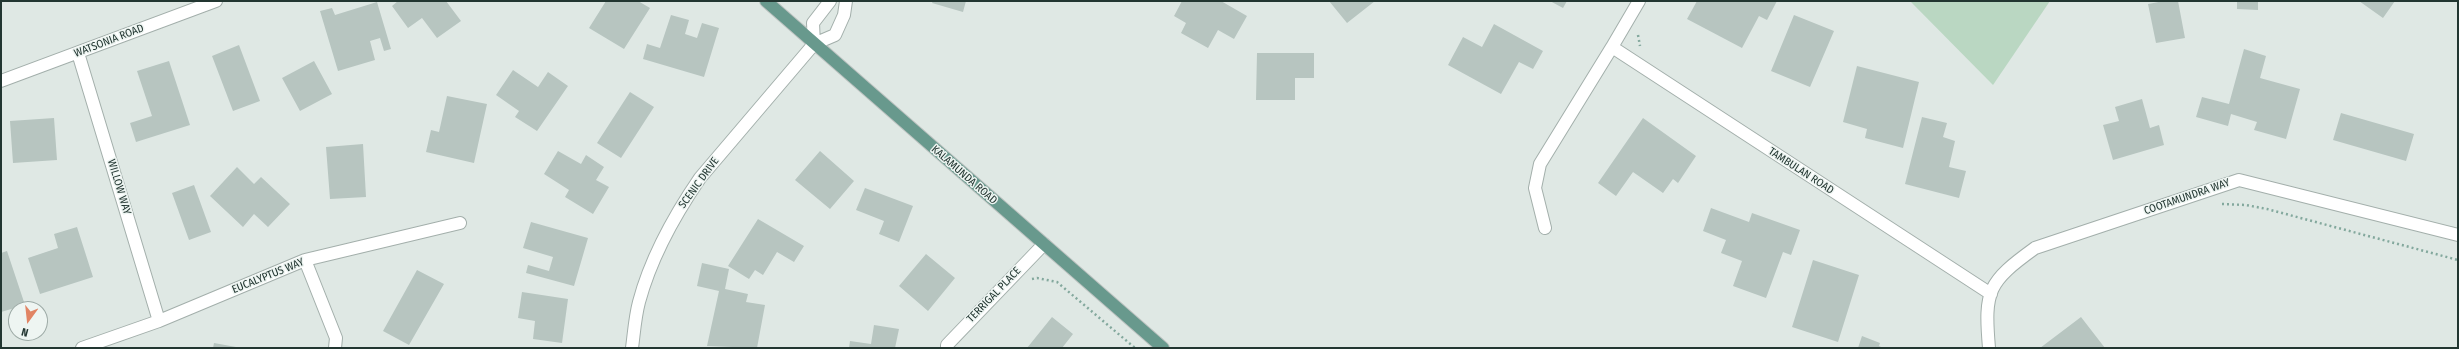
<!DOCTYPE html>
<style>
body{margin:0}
#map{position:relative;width:2459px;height:349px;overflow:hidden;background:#dfe8e4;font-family:"Fira Sans Condensed",sans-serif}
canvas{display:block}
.frame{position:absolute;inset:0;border:2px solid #223631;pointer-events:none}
.north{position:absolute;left:8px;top:301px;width:40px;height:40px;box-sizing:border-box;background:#eef5f2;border:1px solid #9ca9a5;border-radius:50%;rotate:195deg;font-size:11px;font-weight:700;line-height:16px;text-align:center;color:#223631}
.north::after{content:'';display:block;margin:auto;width:14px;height:18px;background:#e18464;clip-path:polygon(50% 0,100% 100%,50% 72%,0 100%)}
</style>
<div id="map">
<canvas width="2459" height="349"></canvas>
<div class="frame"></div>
<div class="north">N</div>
</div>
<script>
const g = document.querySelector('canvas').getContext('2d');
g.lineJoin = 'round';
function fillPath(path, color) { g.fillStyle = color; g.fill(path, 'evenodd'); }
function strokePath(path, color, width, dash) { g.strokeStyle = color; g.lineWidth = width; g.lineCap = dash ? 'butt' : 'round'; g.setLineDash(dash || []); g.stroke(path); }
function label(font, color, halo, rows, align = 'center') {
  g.font = font + ' "Fira Sans Condensed",sans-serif'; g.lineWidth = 3; g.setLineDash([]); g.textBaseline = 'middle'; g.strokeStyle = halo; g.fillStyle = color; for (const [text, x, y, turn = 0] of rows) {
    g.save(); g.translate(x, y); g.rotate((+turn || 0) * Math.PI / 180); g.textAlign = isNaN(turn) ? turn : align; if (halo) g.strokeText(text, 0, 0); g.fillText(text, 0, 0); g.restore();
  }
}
fillPath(new Path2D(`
 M1910 1H2050L1993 85Z`), '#bad7c2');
fillPath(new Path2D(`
 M398 1H446L461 21 437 38 422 18 408 28 392 6Z
 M606 1H638L650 8 624 49 589 28Z
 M933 1H966L963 12 932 3Z
 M1182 1H1221L1247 16 1234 39 1218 30 1208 48 1181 33 1186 23 1174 16Z
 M1329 1H1375L1347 23Z
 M1550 1H1567L1563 8Z
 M1697 1H1777L1767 20 1759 16 1742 48 1687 19Z
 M2164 1H2178L2185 38 2156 43 2148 4Z
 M2237 1H2258V10L2237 9Z
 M2359 1H2395L2383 18Z
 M377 2 391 49 384 51 380 38 370 41 375 60 338 71 320 11 332 8 335 15Z
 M671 15 689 20 685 34 697 38 702 23 719 28 704 77 643 59 647 44 660 48Z
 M1794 15 1834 31 1810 87 1771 71Z
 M1494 24 1543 51 1533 69 1519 62 1501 94 1448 65 1463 37 1482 47Z
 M239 45 260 101 233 111 212 56Z
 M2244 49 2266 56 2260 78 2300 89 2286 139 2254 130 2257 122 2231 114 2228 126 2196 117 2202 97 2229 104Z
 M1257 53H1314V78H1295V100H1256Z
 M169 61 190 125 136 142 130 123 152 116 137 71Z
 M314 61 332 94 300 111 282 78Z
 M1857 66 1919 82 1903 148 1865 138 1867 129 1843 122Z
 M513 70 538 87 548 72 568 86 537 131 515 117 519 111 496 95Z
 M630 92 654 107 621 158 597 143Z
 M447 96 487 104 474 163 426 152 431 130 439 132Z
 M2142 99 2150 128 2159 125 2164 145 2113 160 2103 125 2119 121 2115 107Z
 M2341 113 2414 134 2406 161 2333 140Z
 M1922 117 1947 123 1943 137 1955 141 1949 167 1966 171 1959 198 1905 184Z
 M54 118 57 160 13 163 10 121Z
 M1643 118 1696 156 1678 183 1673 179 1663 193 1633 172 1616 196 1598 183Z
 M363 144 366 197 330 199 326 147Z
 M558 151 581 164 586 155 604 167 596 180 609 187 593 214 565 197 569 190 544 174Z
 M820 151 854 181 830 209 795 180Z
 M237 167 254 184 261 177 290 204 268 227 254 214 243 227 210 196Z
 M194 185 211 232 189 240 172 193Z
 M865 188 913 206 899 242 879 234 884 221 856 210Z
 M1711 208 1749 222 1752 213 1800 230 1791 255 1783 252 1766 298 1733 286 1742 261 1721 253 1726 240 1703 231Z
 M758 219 804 246 794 262 777 252 763 275 755 270 749 279 728 266Z
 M531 222 588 238 574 286 526 273 528 265 549 271 553 257 523 248Z
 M77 227 93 277 40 294 28 258 58 248 54 234Z
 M7 251 25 305 1 312V253Z
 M926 254 955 278 928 311 899 286Z
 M1813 260 1859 275 1838 342 1792 327Z
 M702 263 729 269 725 289 748 294 746 302 765 305 757 348 707 346 719 291 697 286Z
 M417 270 444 284 409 345 383 331Z
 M522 292 568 299 562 343 533 339 535 321 518 318Z
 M1052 317 1073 334 1062 348H1027Z
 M2081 317 2105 348H2040Z
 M874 325 899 329 895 348H849L850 341 871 344Z
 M1862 336 1880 343 1879 346 1883 348H1858Z
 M214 343 236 347 235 348H213Z`), '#b7c5c0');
const minor = new Path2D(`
 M1639 1 1612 47 1991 294
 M814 44 813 23 830 1
 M78 53 159 321
 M1 81 216 1
 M1545 228 1535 188 1540 164 1612 47
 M305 260 336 338 335 348
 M82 348 159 321 305 260 460 223
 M632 348C634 333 635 317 639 302 651 257 674 216 700 178L814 44 835 35 844 15 846 1
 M947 348V345L1044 244
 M1989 348C1984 290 1988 282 2035 248L2239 180 2458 235`);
const major = new Path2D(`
 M766 1 1163 348`);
strokePath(minor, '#a3afab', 14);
strokePath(major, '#bdc3c1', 14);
strokePath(new Path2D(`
 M1638 35 1640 46
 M2222 204 2246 205 2267 209 2458 260
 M1032 279 1037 278 1057 282 1135 348`), '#83a89d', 2.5, [2, 3]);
strokePath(minor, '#fff', 12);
strokePath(major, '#68998d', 12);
label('11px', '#223631', '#eef5f2', [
 ["WATSONIA ROAD",109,41,-21],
 ["TAMBULAN ROAD",1801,171,33],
 ["KALAMUNDA ROAD",964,175,41],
 ["SCENIC DRIVE",699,183,-54],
 ["WILLOW WAY",119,187,73],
 ["COOTAMUNDRA WAY",2187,197,-19],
 ["EUCALYPTUS WAY",268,276,-22],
 ["TERRIGAL PLACE",994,295,-46]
]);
</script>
